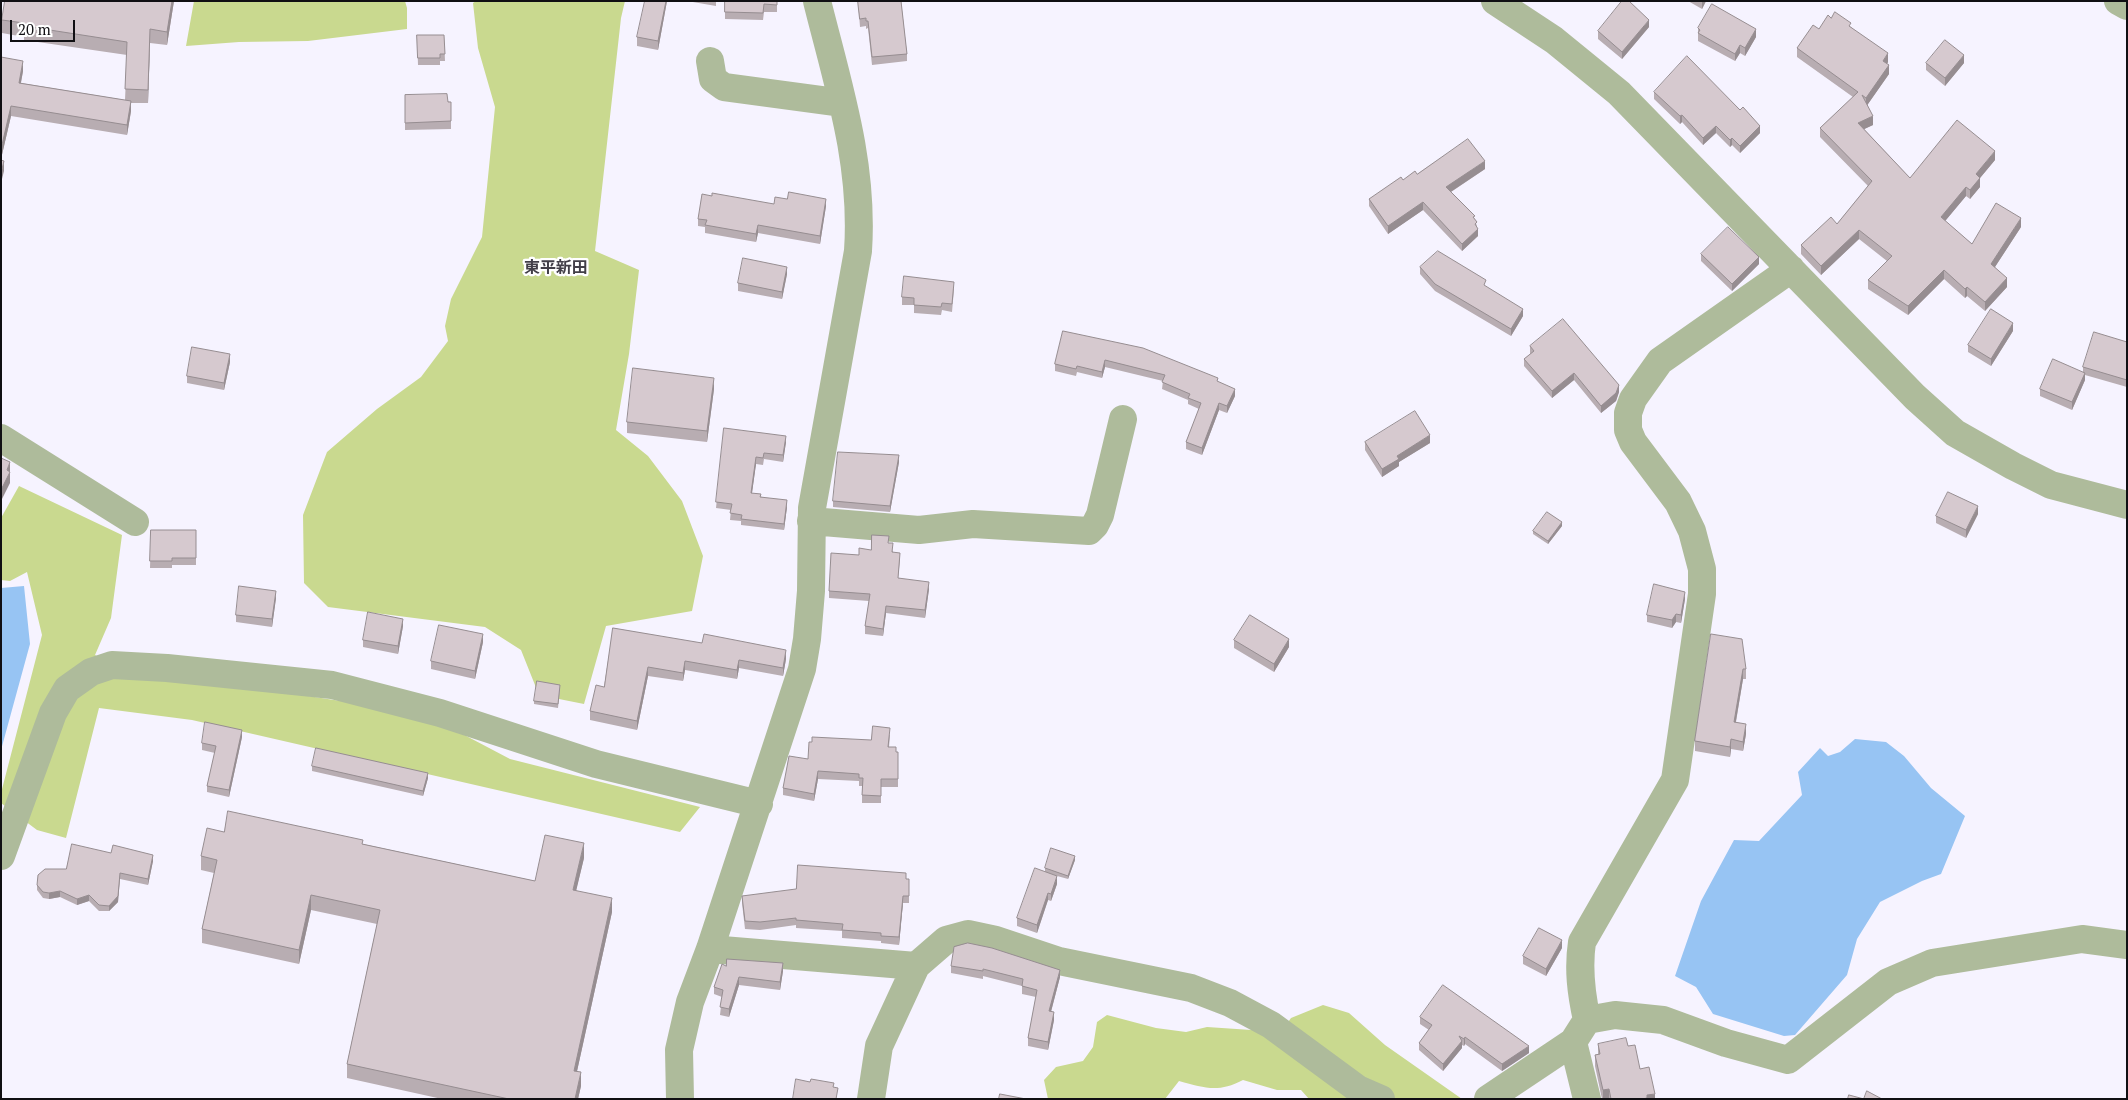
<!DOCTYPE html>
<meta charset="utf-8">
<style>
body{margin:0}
#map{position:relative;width:2128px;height:1100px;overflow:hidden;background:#f6f3ff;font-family:"PT Serif",serif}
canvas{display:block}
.frame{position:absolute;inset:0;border:2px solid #100f13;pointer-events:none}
.scale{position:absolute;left:10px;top:20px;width:65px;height:22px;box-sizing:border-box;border:2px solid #100f13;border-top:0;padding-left:6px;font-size:15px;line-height:18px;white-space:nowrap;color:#100f13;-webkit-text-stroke:4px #fff;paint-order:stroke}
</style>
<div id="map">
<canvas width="2128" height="1100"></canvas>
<div class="frame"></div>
<div class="scale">20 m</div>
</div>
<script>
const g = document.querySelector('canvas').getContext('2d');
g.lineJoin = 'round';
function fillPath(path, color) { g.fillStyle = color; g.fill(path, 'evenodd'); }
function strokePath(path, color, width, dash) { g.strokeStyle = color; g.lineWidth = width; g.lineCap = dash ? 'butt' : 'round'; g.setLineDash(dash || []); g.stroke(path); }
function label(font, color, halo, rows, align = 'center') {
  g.font = font + ' "PT Serif","Noto Sans JP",serif'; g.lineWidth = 4.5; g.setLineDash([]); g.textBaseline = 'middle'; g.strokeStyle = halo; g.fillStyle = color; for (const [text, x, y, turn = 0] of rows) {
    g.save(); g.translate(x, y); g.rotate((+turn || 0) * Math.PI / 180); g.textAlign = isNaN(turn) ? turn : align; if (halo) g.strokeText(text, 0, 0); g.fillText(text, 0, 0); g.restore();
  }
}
fillPath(new Path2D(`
 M194 1H405L407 8V29L308 41 239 42 186 46Z
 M476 1H625L621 18 595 251 639 270 629 354 616 430 648 456 682 501 703 556 692 611 606 626 584 704 539 695 521 650 485 627 328 607 304 583 303 515 327 452 377 409 421 377 448 341 445 326 451 299 482 237 495 107 478 48 473 3Z
 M19 486 122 535 111 618 95 655 142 679 231 684 347 702 453 729 510 759 700 807 680 832 192 720 99 708 66 838 37 830 1 803V793L42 635 27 572 10 581 1 580V518Z
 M1323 1005 1349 1013 1385 1045 1462 1099H1309L1301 1090H1277L1243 1080C1218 1093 1205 1088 1179 1081L1165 1099H1048L1044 1080 1056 1067 1083 1061 1093 1047 1097 1022 1107 1015 1156 1028 1186 1032 1207 1027 1281 1032 1291 1018Z`), '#c9d98f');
fillPath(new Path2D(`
 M24 586 30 644 1 750V588Z
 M1855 739 1886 742 1904 756 1931 788 1965 816 1941 874 1922 881 1880 902 1857 939 1847 975 1795 1035 1784 1036 1713 1014 1696 987 1675 976 1701 901 1734 840 1759 841 1802 795 1798 772 1820 748 1828 756 1840 752Z`), '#97c4f3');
strokePath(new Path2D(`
 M1495 1 1554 40 1619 93 1915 397 1955 433 2013 466 2051 485 2127 505
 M2118 1 2127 6
 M710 61 713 79 724 87 843 103
 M1 438 135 522
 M811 521 919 530 973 524 1089 531 1095 525 1100 515 1123 419
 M1 856 53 713 67 689 91 672 112 665 167 668 332 685 440 713 596 764 759 804
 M710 949 916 966
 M1587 1020 1615 1015 1663 1020 1726 1043 1788 1060 1888 982 1932 963 2082 939 2127 945
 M1573 1042 1587 1099
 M680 1099 679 1050 690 1002 710 949 802 669 807 639 811 591 812 508 858 251C864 163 838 85 817 1
 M871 1099 879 1046 916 966 946 940 968 934 996 940 1059 961 1191 988 1230 1003 1271 1025 1358 1089 1381 1099
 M1488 1099 1573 1042 1587 1020C1581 993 1578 969 1582 942L1675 780 1702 594V569L1692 531 1678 502 1633 442 1628 430V413L1633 399 1660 361 1791 269`), '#aebb9b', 28);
fillPath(new Path2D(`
 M5 1H174L167 45 150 43 148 103H131V111L127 135 11 116 1 159V57L23 71 21 83 125 100 127 55 24 40V37L2 33V20Z
 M667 1 658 50 637 46V37Z
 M687 1H716V6Z
 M725 1H777V12H764L763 20 725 19Z
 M858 1H901L907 54V61L872 65 868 28 866 29V26L860 27Z
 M1688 1H1706L1702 9Z
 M1831 18 1851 27 1888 62 1887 64 1889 74 1867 105 1873 125 1864 129 1910 178 1995 160 1980 178V187L1970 199 1966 196 1945 221 1972 244 2021 227 1995 267 2007 287 1985 311 1967 296 1965 298 1944 279 1908 315 1868 289V280L1887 261 1859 239 1821 275 1801 254V245L1837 224 1868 186 1820 137V128L1853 97 1797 57V48Z
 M1649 27 1622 59 1598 39V31Z
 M1698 28 1756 37 1745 56 1740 53 1735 61 1698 41Z
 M417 35H444L445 61H440V65H418Z
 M1926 63H1964L1945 86 1926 70Z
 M1654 92 1760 133 1740 153 1732 145 1730 147 1716 133 1703 145 1682 122 1680 124 1654 99Z
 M405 95 451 102V129L405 130Z
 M1485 169 1451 192 1475 219 1477 227 1478 236 1462 251 1423 210 1388 234 1369 206V199L1417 174Z
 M774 204 826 206 820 244 758 233 756 242 705 233V227L698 226V219Z
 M1701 254 1759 264 1732 291 1701 261Z
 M1420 267 1486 287 1523 316 1511 336 1435 291 1420 274Z
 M787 274 782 299 738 291V283Z
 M954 289 952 312 942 310 941 315 914 313V305H902V297Z
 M1063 331 1218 382 1235 396 1227 413 1219 410 1202 455 1186 449V442L1199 409 1188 404V400L1162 389 1163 381 1105 367 1102 378 1077 372 1076 376 1055 371V364Z
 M2013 331 1991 366 1968 352V345Z
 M2127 342V387L2085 375V380L2072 410 2040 396V389L2083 372V367Z
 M1530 346 1619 392 1616 401 1601 413 1574 380 1552 398 1524 366V359L1530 354Z
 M230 362 224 390 187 383V376Z
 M714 389 707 442 627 433V422Z
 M724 428 786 442 783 462 764 459 763 465 756 464 752 493 787 507 784 530 741 525V521L730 520 731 510 716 508Z
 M1365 442 1430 443 1399 462V466L1382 477 1365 450Z
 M899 462 890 512 833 507V501Z
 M1978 514 1966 538 1936 523V516Z
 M1562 526 1548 544 1533 534V531Z
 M151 530H196V565H172V568H150Z
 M889 543 893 552 900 560 898 578 929 589 925 618 886 613 883 636 865 634V626L869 601 829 598V591L859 555Z
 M276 598 272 627 236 622V615Z
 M1685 599 1681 623 1676 622 1672 628 1647 622V615Z
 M403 626 398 654 363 647V640Z
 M613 628 786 659 783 676 739 668 737 679 685 670 683 681 648 676 637 730 590 720V711L604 687Z
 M1711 634 1746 669V679H1743L1736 722 1746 734 1743 751 1731 749 1730 757 1695 751V741Z
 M1234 640 1289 647 1274 672 1234 648Z
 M483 642 475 679 431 669V661Z
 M560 689 558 708 534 704V701Z
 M890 735 889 747 896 752H898V787H881V803H862V786H859V781L818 779 814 801 783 795V788L808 759Z
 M242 737 229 797 207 792V786L215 753 202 750V743Z
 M312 766 428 778 423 796 312 771Z
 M224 832 363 844 535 881 584 858 576 890 612 912 577 1071 581 1086 578 1099H442L347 1078V1064L377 924 311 910 299 964 202 943V929L214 873 201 870V856Z
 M111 853 153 861 148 885 120 879 118 902 109 911H99L89 901 77 905 60 897 49 899 43 898 37 890V885L66 869Z
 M1075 860 1068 879 1050 874 1057 884 1051 901 1048 900 1037 933 1017 926V918L1045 872V868Z
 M906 879 909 887V903H903L899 945 881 943V941L842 938V931L796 928V925L760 930 745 929 742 903V896Z
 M1562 948 1546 976 1523 964V956Z
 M726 966 783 971 780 990 739 985 729 1017 720 1015 722 997 714 994V987Z
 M951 966 1060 977 1051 1012 1054 1020 1048 1050 1028 1046V1038L1036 997 1022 994V986L983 976V979L951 973Z
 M1420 1017 1529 1053 1502 1071 1465 1044 1464 1046 1462 1045V1048L1443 1071 1419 1050V1043L1429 1030 1420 1024Z
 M1598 1044 1628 1046 1640 1069 1655 1099H1602L1595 1066V1055L1598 1054Z`), '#b8adb2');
fillPath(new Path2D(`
 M172 1H174L167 45V32Z
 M666 1H667L658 50V41Z
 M1702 1H1706L1702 9Z
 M1649 20V27L1622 59V52Z
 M150 29V43L148 103V90Z
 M1756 29V37L1745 56V48Z
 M1740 45V53L1735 61V54Z
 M1888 53V62L1883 70V61Z
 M1964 55V63L1945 86V78Z
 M23 61V71L19 92V83Z
 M1889 65V74L1866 107V98Z
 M131 101V111L127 135V125Z
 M11 106V116L1 159V149Z
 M1682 115V122L1680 124V116Z
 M1873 116V125L1858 132V123Z
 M1716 126V133L1703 145V138Z
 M1760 126V133L1740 153V146Z
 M1732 138V145L1730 147V140Z
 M1995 151V160L1980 178V187L1970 199V190L1976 174Z
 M4 161V171L1 183V173Z
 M1485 161V169L1446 195V187Z
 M1966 187V196L1941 226V217Z
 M826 199V206L820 244V236Z
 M1423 202V210L1388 234V226Z
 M2021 218V227L1991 273V264Z
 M758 225V233L756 242V234Z
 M1478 229V236L1462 251V244Z
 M1859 230V239L1821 275V266Z
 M1759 257V264L1732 291V284Z
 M787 267V274L782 299V292Z
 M1944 270V279L1908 315V306Z
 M2007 278V287L1985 311V302Z
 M1967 287V296L1965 298V289Z
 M1523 309V316L1511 336V329Z
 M2013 323V331L1991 366V359Z
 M230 354V362L224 390V383Z
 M1105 360V367L1102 378V372Z
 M1574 373V380L1552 398V391Z
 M2085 373V380L2072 410V402Z
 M714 378V389L707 442V431Z
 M1619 385V392L1616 401 1601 413V406Z
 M1235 389V396L1227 413V406Z
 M1219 403V410L1202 455V448Z
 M1430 435V443L1399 462V466L1382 477V469L1397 456Z
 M786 436V442L783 462V455Z
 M899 455V462L890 512V506Z
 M756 457V464L751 500V493Z
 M10 462V483L1 501V490L7 470Z
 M787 500V507L784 530V524Z
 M1978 506V514L1966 538V530Z
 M1562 522V526L1548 544V541Z
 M929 582V589L925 618V610Z
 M276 591V598L272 627V619Z
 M1685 592V599L1681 623V615Z
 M886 606V613L883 636V629Z
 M1676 614V622L1672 628V620Z
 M403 619V626L398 654V646Z
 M483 634V642L475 679V671Z
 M1289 639V647L1274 672V664Z
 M786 650V659L783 676V668Z
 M739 660V668L737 679V670Z
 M685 661V670L683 681V673Z
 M648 667V676L637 730V721Z
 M1743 669V679L1734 732V722Z
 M1746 724V734L1743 751V742Z
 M242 730V737L229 797V790Z
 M1731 739V749L1730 757V747Z
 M818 771V779L814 801V794Z
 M428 773V778L423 796V791Z
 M584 843V858L573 904V890Z
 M153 855V861L148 885V879Z
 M1075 856V860L1068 879V876Z
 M120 873 118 902 109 911V906Z
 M1057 876V884L1051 901V894Z
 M60 891V897L49 899V893Z
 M1048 893V900L1037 933V925Z
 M89 895V901L77 905V899Z
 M311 895V910L299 964V950Z
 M903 896V903L899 945V937Z
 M612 898V912L574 1085V1071Z
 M1562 940V948L1546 976V969Z
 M783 963V971L780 990V982Z
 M1060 970V977L1049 1019V1011Z
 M739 977V985L729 1017V1009Z
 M1054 1012V1020L1048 1050V1042Z
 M1465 1037V1044L1464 1046V1039Z
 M1462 1041V1048L1443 1071V1064Z
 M1529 1046V1053L1502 1071V1064Z
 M581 1072V1086L578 1099H575Z
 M1609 1089V1099H1603V1090Z
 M1655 1094V1099H1643L1647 1095Z`), '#968d91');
const building = new Path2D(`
 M5 1H172L167 32 150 29 148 90 125 89 127 42 24 26V23L2 20Z
 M645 1H666L658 41 637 37Z
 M725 1H777V5L764 4 763 13 725 12Z
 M858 1H901L907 54 872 57 868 21H866V18L860 19Z
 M1622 1H1629L1649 20 1622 52 1598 31Z
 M1712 4 1756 29 1745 48 1740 45 1735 54 1698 33 1700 30 1698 28Z
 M1835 12 1851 23 1849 26 1888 53 1883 61 1889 65 1866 98 1862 95 1873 116 1858 123 1910 178 1957 120 1995 151 1976 174 1980 178 1970 190 1966 187 1941 217 1972 244 1996 203 2021 218 1991 264 2007 278 1985 302 1967 287 1965 289 1944 270 1908 306 1868 280 1892 256 1859 230 1821 266 1801 245 1831 217 1837 224 1872 181 1820 128 1858 92 1797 48 1813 25 1819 29 1828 15 1831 18Z
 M417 35H444L445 54H440V58H418Z
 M1945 40 1964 55 1945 78 1926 63Z
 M1687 56 1740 110 1743 107 1760 126 1740 146 1732 138 1730 140 1716 126 1703 138 1682 115 1680 116 1654 92Z
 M1 57 23 61 19 83 131 101 127 125 11 106 1 149Z
 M447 94 448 102H451V121L405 123V95Z
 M1468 139 1485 161 1446 187 1475 216 1473 217 1477 222 1475 224 1478 229 1462 244 1423 202 1388 226 1369 199 1401 177 1403 180 1415 171 1417 174Z
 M1 160 4 161 1 173Z
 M789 192 826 199 820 236 758 225 756 234 705 225 707 220 698 219 702 194 712 196V193L774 204 775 197 787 199Z
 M1728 227 1759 257 1732 284 1701 254Z
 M1438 251 1486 280 1484 285 1523 309 1511 329 1435 284 1420 267Z
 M743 258 787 267 782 292 738 283Z
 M904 276 954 282 952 304 942 303 941 307 914 305V298L902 297Z
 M1991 309 2013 323 1991 359 1968 345Z
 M1563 319 1619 385 1616 393 1601 406 1574 373 1552 391 1524 359 1534 351 1530 346Z
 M1063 331 1143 348 1218 378 1217 381 1235 389 1227 406 1219 403 1202 448 1186 442 1201 403 1188 398 1190 394 1162 382 1165 375 1105 360 1102 372 1077 366 1076 369 1055 364Z
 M2094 332 2127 342V380L2083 367Z
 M192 347 230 354 224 383 187 376Z
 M2053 359 2085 373 2072 402 2040 389Z
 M633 368 714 378 707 431 627 422Z
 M1415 411 1430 435 1397 456 1399 459 1382 469 1365 442Z
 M724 428 786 436 783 455 764 453 763 458 756 457 751 493 761 494 760 497 787 500 784 524 741 519 742 515 730 513 732 504 716 502Z
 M838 452 899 455 890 506 833 501Z
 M1 458 10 462 7 470 10 472 1 490Z
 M1948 492 1978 506 1966 530 1936 516Z
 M1547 512 1562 522 1548 541 1533 531Z
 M151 530H196V558H172V561H150Z
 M872 535 889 536 888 543H893L892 552 900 553 898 578 929 582 925 610 886 606 883 629 865 626 870 594 829 591 831 553 859 555V548L871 550Z
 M1654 584 1685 592 1681 615 1676 614 1672 620 1647 615Z
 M239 586 276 591 272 619 236 615Z
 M368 612 403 619 398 646 363 640Z
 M1250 615 1289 639 1274 664 1234 640Z
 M439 625 483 634 475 671 431 661Z
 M613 628 702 643 704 634 786 650 783 668 739 660 737 670 685 661 683 673 648 667 637 721 590 711 596 685 604 687Z
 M1711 634 1742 639 1746 669H1743L1734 722 1746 724 1743 742 1731 739 1730 747 1695 741Z
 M537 681 560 685 558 704 534 701Z
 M205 722 242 730 229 790 207 786 216 746 202 743Z
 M873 726 890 728 888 747H896V752H898V779H881V796L862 795 863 778H859V774L818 771 814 794 783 788 789 756 808 759 809 742H812V737L871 740Z
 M316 748 428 773 423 791 312 766Z
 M228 811 363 840 362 844 535 881 545 835 584 843 573 890 612 898 574 1071 581 1072 575 1099H509L347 1064 380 910 311 895 299 950 202 929 217 860 201 856 207 828 224 832Z
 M72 844 111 853 113 845 153 855 148 879 120 873 118 896 109 906 99 905 89 895 77 899 60 891 49 893 43 892 37 885 38 875 45 869H66Z
 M1051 848 1075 856 1068 876 1045 868Z
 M798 865 906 873V879H909V896H903L899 937 881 936V933L842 930 843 924 796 920V918L760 922 745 921 742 896 796 889Z
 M1035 868 1057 876 1051 894 1048 893 1037 925 1017 918Z
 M1539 928 1562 940 1546 969 1523 956Z
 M968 943 992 948 1060 970 1049 1011 1054 1012 1048 1042 1028 1038 1037 990 1022 986 1023 979 983 969V971L951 966 954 947Z
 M727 959 783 963 780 982 739 977 729 1009 720 1007 723 990 714 987 722 964 726 966Z
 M1443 985 1529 1046 1502 1064 1465 1037 1464 1039 1459 1036 1462 1041 1443 1064 1419 1043 1432 1025 1420 1017Z
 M1626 1038 1628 1046 1635 1045 1640 1069 1649 1067 1655 1094 1647 1095V1098L1643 1099H1611L1609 1089 1603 1090 1595 1055 1600 1054 1598 1044Z
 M796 1079 810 1082 811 1079 834 1083 833 1087 838 1088 836 1099H793Z
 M1867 1091 1882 1099H1864Z
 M1000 1094 1026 1099H999Z
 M1849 1095 1864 1099H1848Z`);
fillPath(building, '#d6c9cf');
strokePath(building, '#968d91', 1);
label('bold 16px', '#423f48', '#fff', [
 ["東平新田",556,268]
]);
</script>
